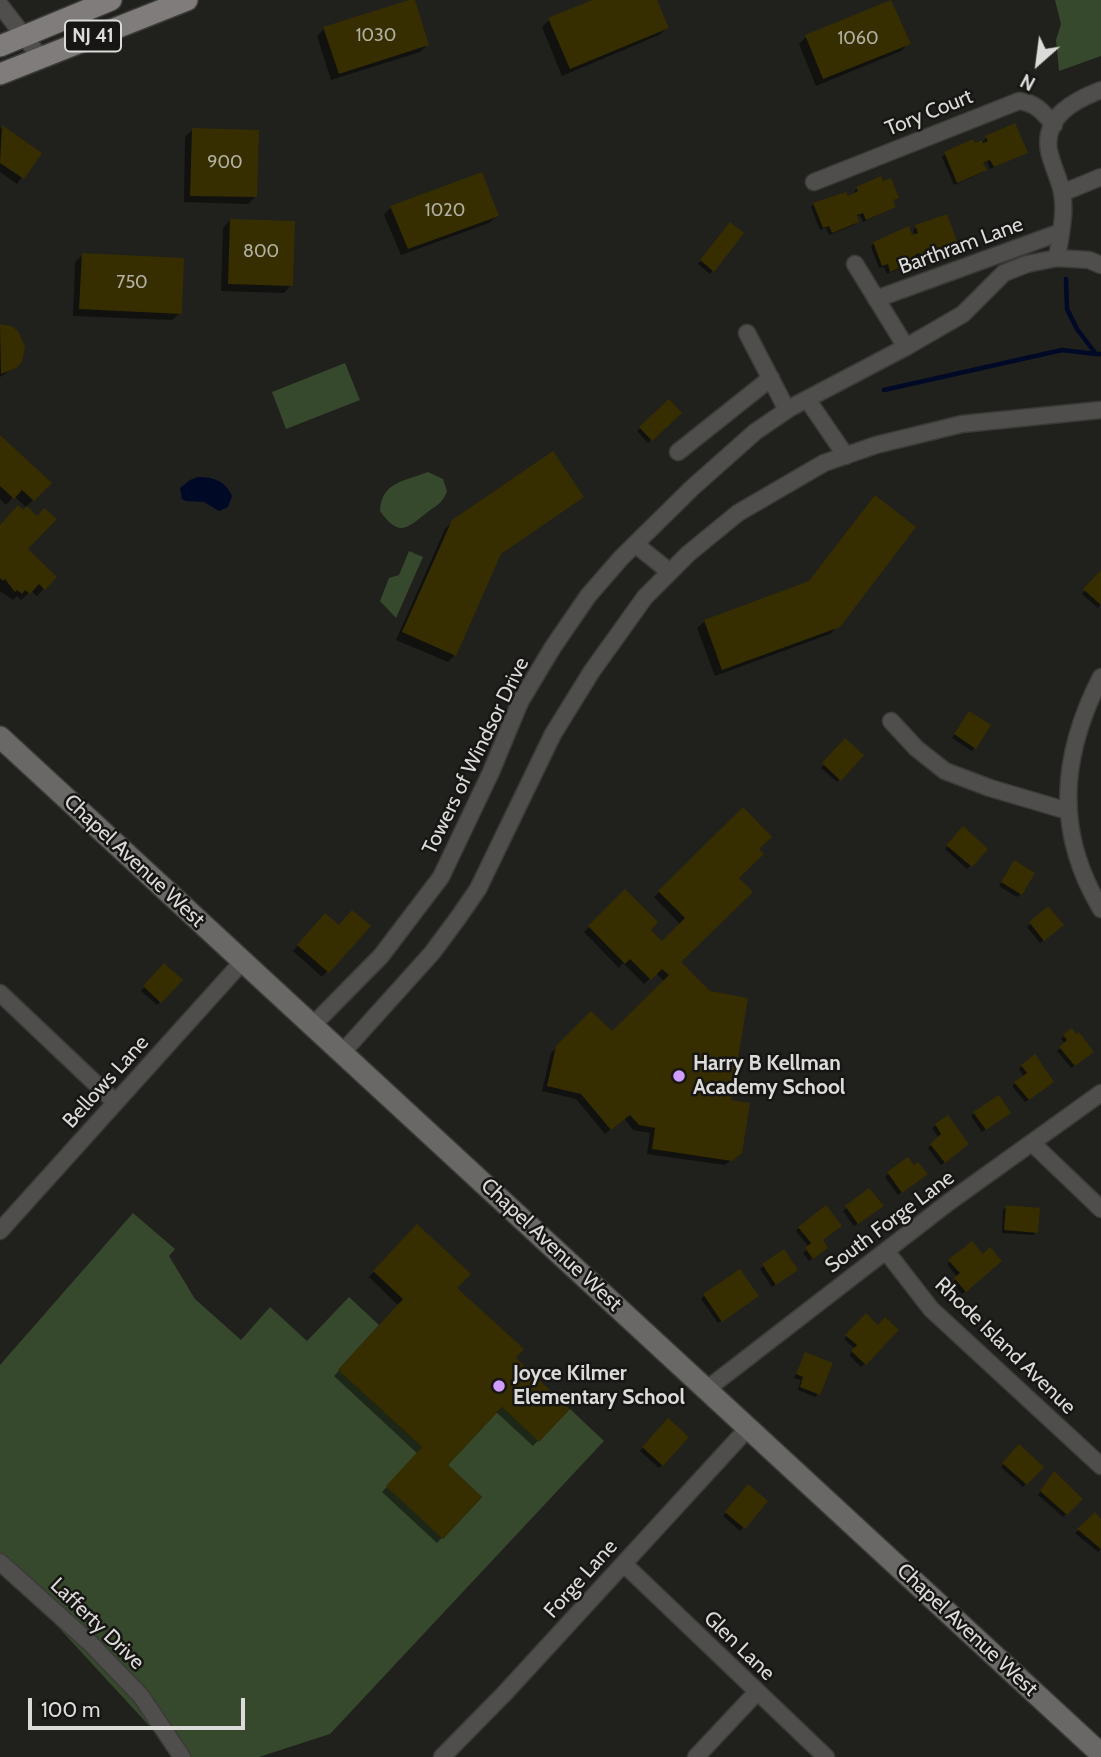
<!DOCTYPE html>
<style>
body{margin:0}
#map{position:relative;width:1101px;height:1757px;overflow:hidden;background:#20201d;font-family:Cabin,sans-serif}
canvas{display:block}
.north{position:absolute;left:1003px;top:28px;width:70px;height:70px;-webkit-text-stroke:5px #171614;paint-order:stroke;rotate:208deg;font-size:19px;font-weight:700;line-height:28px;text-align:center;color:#dbdbd9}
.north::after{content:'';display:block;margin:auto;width:24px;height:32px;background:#dbdbd9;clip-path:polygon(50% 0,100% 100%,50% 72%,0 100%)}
.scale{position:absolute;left:28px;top:1698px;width:217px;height:32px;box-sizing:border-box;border:4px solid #dbdbd9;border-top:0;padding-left:9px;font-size:21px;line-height:24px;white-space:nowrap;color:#dbdbd9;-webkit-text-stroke:5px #171614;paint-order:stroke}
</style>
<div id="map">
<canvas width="1101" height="1757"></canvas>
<div class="north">N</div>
<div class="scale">100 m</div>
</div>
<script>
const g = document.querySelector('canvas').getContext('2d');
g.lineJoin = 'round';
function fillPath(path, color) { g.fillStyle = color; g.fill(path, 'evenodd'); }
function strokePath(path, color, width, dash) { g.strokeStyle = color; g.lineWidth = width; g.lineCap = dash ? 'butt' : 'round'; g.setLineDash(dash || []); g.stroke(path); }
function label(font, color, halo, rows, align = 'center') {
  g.font = font + ' Cabin,sans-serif'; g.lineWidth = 5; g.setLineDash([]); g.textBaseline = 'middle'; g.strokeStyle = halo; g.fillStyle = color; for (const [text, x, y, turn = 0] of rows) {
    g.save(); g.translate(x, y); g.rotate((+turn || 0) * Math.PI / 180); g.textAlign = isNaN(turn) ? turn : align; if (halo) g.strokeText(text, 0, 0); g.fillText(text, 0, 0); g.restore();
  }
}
fillPath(new Path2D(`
 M1055 0H1101V56L1059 71 1056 40 1061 24Z
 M345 363 360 400 286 429 272 392Z
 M428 472 443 479 447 491C443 502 439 504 429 511 409 526 400 540 380 511 381 482 405 481 428 472Z
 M409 551 423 557 396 618 380 601 389 578 399 575Z
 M133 1213 175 1249 169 1256 195 1299 241 1340 270 1307 307 1341 349 1297 379 1325 338 1370 422 1447 443 1539 482 1497 448 1465 502 1407 539 1441 570 1409 604 1441 330 1734 259 1757H178L0 1564V1365Z`), '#37492c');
fillPath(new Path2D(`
 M198 477C213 477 226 481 232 496L228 507 219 511 204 502 186 501 182 499 180 488 190 480Z`), '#000a27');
fillPath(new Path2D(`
 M596 0H655L667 28 659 35 562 76 542 27 549 20Z
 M324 29 427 45 420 52 331 80 317 36Z
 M806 37 909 43 901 51 816 86 799 44Z
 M2 127 40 153 17 184 0 172V129Z
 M193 129 255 197 248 204 184 202 185 137Z
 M986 138 1026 153 990 169 987 162 982 164 985 170 981 173 954 185 942 157 945 154 981 143Z
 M857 188 897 197 891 201 894 207 863 222 860 215 855 217 857 222 854 225 829 235 826 228 820 230 811 207 814 204 847 198 855 195 854 192Z
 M391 207 497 216 489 223 401 255 384 215Z
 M230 220 291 285 284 293 221 291 223 228Z
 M916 227 955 240 950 245 952 247 925 259 923 255 914 259 912 263 887 274 884 267 879 268 871 247 874 243 915 237 913 230Z
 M727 228 713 270 710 274 698 264Z
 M83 255 180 313 172 320 73 316 75 262Z
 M0 326 10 328 15 367 0 377Z
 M669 401 680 413 648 443 637 431Z
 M0 438 49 483 26 507 14 496 6 505 0 499Z
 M582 497 498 556 455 655 448 662 396 640 445 529 453 521Z
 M868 505 839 625 830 634 715 676 697 628 705 621 808 583Z
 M0 526 54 577 37 596 31 591 21 600 17 596 13 600 0 591Z
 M1101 572V604L1098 608 1082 594Z
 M966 716 975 747 972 751 952 738Z
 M845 741 862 755 837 782 821 768Z
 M743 810 757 849 679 962 729 1101 734 1158 725 1165 647 1154 650 1133 633 1130 624 1118 605 1134 576 1099 542 1091 551 1053 591 1014 612 1034 665 982 656 973 644 984 623 963 619 968 584 932 625 891 648 930 662 944 681 925 654 897Z
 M963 829 986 849 967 869 945 849Z
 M1011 865 1020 894 1017 897 999 886Z
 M1048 909 1062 925 1040 943 1027 927Z
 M320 920 338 927 368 926 322 977 293 951Z
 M164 965 180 980 157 1005 141 991Z
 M1064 1036 1089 1055 1071 1068 1057 1051 1065 1044 1061 1039Z
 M1022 1066 1049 1085 1025 1102 1012 1086 1024 1077 1019 1069Z
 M998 1097 1006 1116 982 1132 971 1116Z
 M948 1117 963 1147 941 1165 928 1148 939 1138 932 1128Z
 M888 1174 923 1177 898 1195 885 1177Z
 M869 1190 878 1209 854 1226 843 1211Z
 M1007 1207 1036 1232 1033 1235 1002 1233 1003 1210Z
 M417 1226 455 1288 513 1358 567 1409 533 1446 495 1411 445 1465 480 1497 437 1543 382 1492 418 1454 334 1376 399 1306 369 1277Z
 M799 1228 821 1241 823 1251 809 1261 803 1253 809 1247 796 1231Z
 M971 1243 983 1256 1000 1261 962 1294 952 1283 958 1278 947 1264Z
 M783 1252 792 1273 772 1287 760 1269Z
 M704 1296 753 1299 718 1323 701 1299Z
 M866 1316 878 1327 897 1330 861 1367 849 1355 855 1349 844 1339Z
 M806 1354 818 1394 815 1397 798 1390 801 1380 794 1378Z
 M668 1420 687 1437 659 1468 640 1451Z
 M1019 1447 1041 1467 1023 1487 1001 1467Z
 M1051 1477 1081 1499 1063 1517 1038 1495Z
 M748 1487 765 1501 740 1531 723 1516Z
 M1095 1515 1101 1521V1549L1098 1552 1075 1533Z`), '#0007');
strokePath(new Path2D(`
 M1066 279 1067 309 1077 329 1096 354H1101
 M884 390 1062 350 1096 354`), '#000a27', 4.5);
fillPath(new Path2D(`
 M409 0H415L429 45 339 74 323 27Z
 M592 0H657L669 28 570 69 548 18Z
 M891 0 911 44 823 79 805 35Z
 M1015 123 1028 153 994 167 990 160 983 163 987 170 957 183 944 152 973 139 975 143 982 140 983 143 988 141 985 136Z
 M2 125 42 153 24 179 0 163Z
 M192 128 259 130 257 197 190 196Z
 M482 172 499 216 408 249 390 206Z
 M881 176 883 181 891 178 899 198 893 200 896 207 866 220 863 213 857 215 859 222 832 233 829 226 823 228 813 203 846 192 848 196 858 191 856 187Z
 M947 214 957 241 952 243 954 248 928 257 926 253 920 256 919 253 915 255 917 260 890 272 888 264 882 266 873 242 909 226 912 235 918 233 915 225Z
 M230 219 295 221 293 286 228 284Z
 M730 222 744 233 714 272 700 260Z
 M82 253 184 258 182 314 79 309Z
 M0 324 11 326 18 331 25 346 22 362 16 368 1 374Z
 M669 399 682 413 652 441 639 427Z
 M0 435 52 483 34 501 22 490 14 499 0 486Z
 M553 451 584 497 501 554 456 656 402 632 452 520Z
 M875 495 916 527 840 627 722 670 704 620 809 581Z
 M18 505 23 510 27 506 37 516 44 508 57 519 28 549 57 577 45 590 39 584 30 594 25 590 22 594 17 590 15 592 5 579 3 581 0 578V525Z
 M1101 570V605L1083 589Z
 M969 711 991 725 976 749 954 734Z
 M845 738 864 755 841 781 822 763Z
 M743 807 772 837 759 849 764 854 739 878 753 892 681 962 710 991 748 998 731 1100 750 1103 742 1153 732 1161 652 1149 655 1128 639 1125 630 1115 611 1130 581 1094 547 1086 556 1046 591 1011 612 1031 669 975 662 969 651 980 630 959 625 964 588 926 625 889 658 922 651 930 662 941 685 918 658 891Z
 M963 826 988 849 972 867 946 845Z
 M1014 860 1035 873 1022 895 1001 882Z
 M1048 906 1064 925 1044 941 1029 922Z
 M352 910 371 926 329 973 297 945 325 913 339 925Z
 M164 963 183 980 161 1003 143 986Z
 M1072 1028 1076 1034 1079 1032 1094 1052 1075 1066 1059 1047 1067 1040 1063 1035Z
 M1035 1054 1054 1082 1029 1100 1014 1082 1027 1073 1021 1065Z
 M999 1095 1011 1113 986 1130 973 1112Z
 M948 1115 969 1144 945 1163 930 1144 941 1134 935 1124Z
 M908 1157 914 1165 918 1162 928 1174 902 1193 887 1172Z
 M869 1188 884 1206 858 1224 845 1206Z
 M826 1205 842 1226 823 1240 828 1248 813 1259 805 1248 811 1243 798 1227Z
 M1006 1205 1040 1208 1038 1233 1004 1230Z
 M417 1224 471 1274 457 1288 524 1349 516 1358 570 1409 539 1442 502 1407 448 1465 482 1497 443 1539 386 1486 422 1447 338 1370 403 1299 373 1271Z
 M972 1241 983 1254 990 1247 1002 1261 966 1292 954 1278 960 1273 948 1260Z
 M784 1249 798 1270 776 1285 762 1264Z
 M740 1269 759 1296 722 1322 703 1294Z
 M866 1313 878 1325 885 1317 899 1330 866 1365 851 1351 857 1345 845 1335Z
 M805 1352 833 1363 820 1395 800 1387 803 1377 796 1374Z
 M668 1418 689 1437 663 1466 642 1447Z
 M1019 1444 1044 1467 1027 1485 1002 1463Z
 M1054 1471 1083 1499 1067 1515 1040 1491Z
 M748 1484 768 1501 745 1529 725 1512Z
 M1095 1512 1101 1519V1549L1077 1529Z`), '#362e00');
const street = new Path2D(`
 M0 5 40 57
 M814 182 1019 101C1036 103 1043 112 1054 125
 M1062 193 1101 177
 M1057 258C1060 237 1066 213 1062 192 1059 178 1052 165 1049 151 1043 116 1075 100 1101 90
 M855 264 906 347
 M876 299 1061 232
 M747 333 787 410
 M807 399 846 456
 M678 452 771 378
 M635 544 670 572
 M1101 677C1061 755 1054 831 1101 909
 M891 721 916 748 945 771 990 788 1068 811
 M0 993 115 1102
 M312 1026 381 956 441 877 491 772 520 702 553 647 588 596 621 558 692 488 755 432 790 408 906 347 963 314 1004 273 1027 264 1057 258 1089 260 1101 265
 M342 1053 432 953 458 918 478 889 553 734 592 671 645 597 688 554 738 513 824 463 876 445 962 424 1101 410
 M1032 1143 1101 1209
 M0 1231 243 961
 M886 1251 931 1309 1101 1466
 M707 1389 949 1202 1101 1093
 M0 1562 90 1643 141 1696 182 1757
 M624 1564 826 1757
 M442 1757 504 1694 749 1427
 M696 1757 757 1692`);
const secondary = new Path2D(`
 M0 737 1101 1754`);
const primary = new Path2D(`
 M0 46 111 0
 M0 74 187 0`);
strokePath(street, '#3a3a37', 19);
strokePath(secondary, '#3a3a37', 24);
strokePath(primary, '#3a3a37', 24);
strokePath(street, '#4f4e4d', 16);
strokePath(secondary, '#6a6867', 21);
strokePath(primary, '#7f7c7b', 21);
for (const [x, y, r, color] of [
 [679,1076,7,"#d09dff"],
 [499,1386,7,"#d09dff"]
]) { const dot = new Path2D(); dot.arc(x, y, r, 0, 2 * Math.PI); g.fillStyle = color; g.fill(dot); strokePath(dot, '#171614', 2.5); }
label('18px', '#b2b0a3', null, [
 ["1030",376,36],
 ["1060",858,39],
 ["900",225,163],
 ["1020",445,211],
 ["800",261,252],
 ["750",132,283]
]);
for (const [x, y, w] of [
 [93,36,56]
]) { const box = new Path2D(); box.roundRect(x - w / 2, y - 15.5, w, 31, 5); g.fillStyle = '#171614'; g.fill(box); strokePath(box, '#dbdbd9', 2); }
label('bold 19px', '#dbdbd9', null, [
 ["NJ 41",93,36]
]);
label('21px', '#dbdbd9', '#171614', [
 ["Tory Court",929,113,-22],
 ["Barthram Lane",961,246,-20],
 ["Towers of Windsor Drive",476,756,-64],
 ["Chapel Avenue West",134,861,43],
 ["Bellows Lane",106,1082,-48],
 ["South Forge Lane",890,1222,-37],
 ["Chapel Avenue West",551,1245,43],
 ["Rhode Island Avenue",1005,1346,44],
 ["Forge Lane",581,1579,-48],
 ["Lafferty Drive",97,1624,44],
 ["Chapel Avenue West",967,1630,43],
 ["Glen Lane",739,1646,44]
]);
label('bold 21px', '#dbdbd9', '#171614', [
 ["Harry B Kellman",693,1064],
 ["Academy School",693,1088],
 ["Joyce Kilmer",513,1374],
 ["Elementary School",513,1398]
], 'left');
</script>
